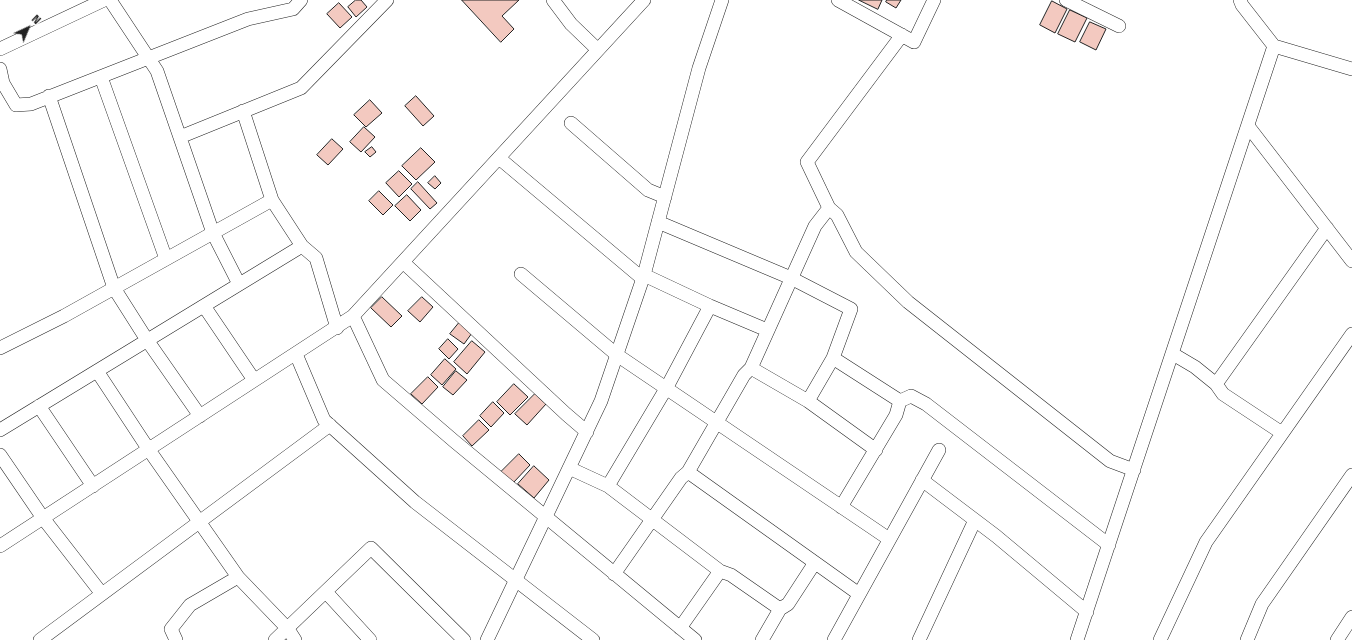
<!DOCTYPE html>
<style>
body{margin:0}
#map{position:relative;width:1352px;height:640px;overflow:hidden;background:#fff;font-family:"Titillium Web",sans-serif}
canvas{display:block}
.north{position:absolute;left:8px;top:8px;width:40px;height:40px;-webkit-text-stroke:3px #fff;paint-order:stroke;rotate:44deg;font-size:11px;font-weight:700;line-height:16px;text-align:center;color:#222}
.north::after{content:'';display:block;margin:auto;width:14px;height:18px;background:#222;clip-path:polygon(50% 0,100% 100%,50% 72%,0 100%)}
</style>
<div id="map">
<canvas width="1352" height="640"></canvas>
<div class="north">N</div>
</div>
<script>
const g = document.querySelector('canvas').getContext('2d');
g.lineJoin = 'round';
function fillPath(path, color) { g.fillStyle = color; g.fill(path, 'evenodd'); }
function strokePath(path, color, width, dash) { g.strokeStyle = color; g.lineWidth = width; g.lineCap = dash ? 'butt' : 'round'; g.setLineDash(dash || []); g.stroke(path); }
const building = new Path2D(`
 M356 0H361L367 7 356 17 348 7Z
 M462 0H519L502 16 514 29 501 42Z
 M859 0H882L878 9Z
 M887 0H901L896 8 886 2Z
 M1052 1 1067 9 1055 33 1040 25Z
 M339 3 352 17 340 28 327 14Z
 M1070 10 1087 18 1075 42 1058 34Z
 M1090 22 1106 29 1096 50 1080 42Z
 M416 96 434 116 423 126 405 106Z
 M370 100 382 113 366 127 354 115Z
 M364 127 375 137 361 152 350 142Z
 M332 139 343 149 328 165 317 155Z
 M372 147 376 152 370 157 365 152Z
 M421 148 435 162 416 180 402 166Z
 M399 171 412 184 399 197 386 183Z
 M435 176 441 183 435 189 428 183Z
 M418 182 437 203 430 209 411 189Z
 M379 191 393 205 383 215 369 201Z
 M407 195 421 210 410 221 395 206Z
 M382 297 402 316 391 327 371 308Z
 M422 297 433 307 420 322 408 311Z
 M459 323 472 333 464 344 450 334Z
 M448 339 458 349 449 359 439 349Z
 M472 341 485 352 467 374 454 362Z
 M445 359 456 369 442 385 431 375Z
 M456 371 467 380 453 395 443 387Z
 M428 377 438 387 422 404 411 394Z
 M514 384 528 397 510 415 497 402Z
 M535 394 546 404 527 425 515 414Z
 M493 402 504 413 491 427 480 416Z
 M479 420 489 430 472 446 463 436Z
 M519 454 530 465 513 483 501 472Z
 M534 466 549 480 534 498 518 484Z`);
fillPath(building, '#f3c9c0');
strokePath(building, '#222', 1);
const minor = new Path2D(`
 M110 0 157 71 213 233 239 284
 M553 0 571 24 598 50
 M838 0 914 42 934 0
 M1066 0 1119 26
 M1240 0 1242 5 1274 46 1352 69
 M902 35 807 162 829 208 837 215 856 252 908 302 1110 461 1134 470
 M0 49 104 0
 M0 69 3 83 16 105 31 104 248 19 293 9 301 0
 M101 77 166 259
 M49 96 114 288 147 340 200 416
 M571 123 648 190 665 197
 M1248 126 1352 261
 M180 137 301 88 387 0
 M499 158 643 279
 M658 222 791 278 851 309 833 358 808 401
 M302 246 316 258 337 328
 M404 263 566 414 587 432
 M521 274 617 355 889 539
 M644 275 710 306 767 330
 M204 306 254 380
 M353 316 383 380 454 441 695 640
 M0 348 64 316 272 200 243 111
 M296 354 324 420 415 502 593 640
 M1173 354 1195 367 1216 384 1223 394 1282 433
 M833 358 900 401
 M751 368 808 401 876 450
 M97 371 149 450 238 577 288 629 295 640
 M1216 384 1327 228
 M39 406 93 486
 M0 430 302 246 272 200
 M0 455 43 518 102 594
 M569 468 608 486 720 571 731 575 780 609
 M688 472 859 594
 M922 480 996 536 1087 612
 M608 486 667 387 710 306
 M841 507 896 415 900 401 911 396 926 404 1109 545
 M0 546 353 316 644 0
 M614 574 681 478 688 472 744 375 751 368 815 226 829 208
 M326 592 370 640
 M680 628 720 571
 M40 640 330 425
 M176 640 171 629 190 605 238 577
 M275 640 371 548 464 640
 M487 640 601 401 644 275 699 68 722 0
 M762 640 780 609 788 604 814 564
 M834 640 939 450
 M919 640 975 520
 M1077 640 1274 46
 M1160 640 1206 542 1352 334
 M1247 640 1262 604 1352 475
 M1337 640 1352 617`);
strokePath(minor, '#222', 14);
strokePath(minor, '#fff', 13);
</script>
